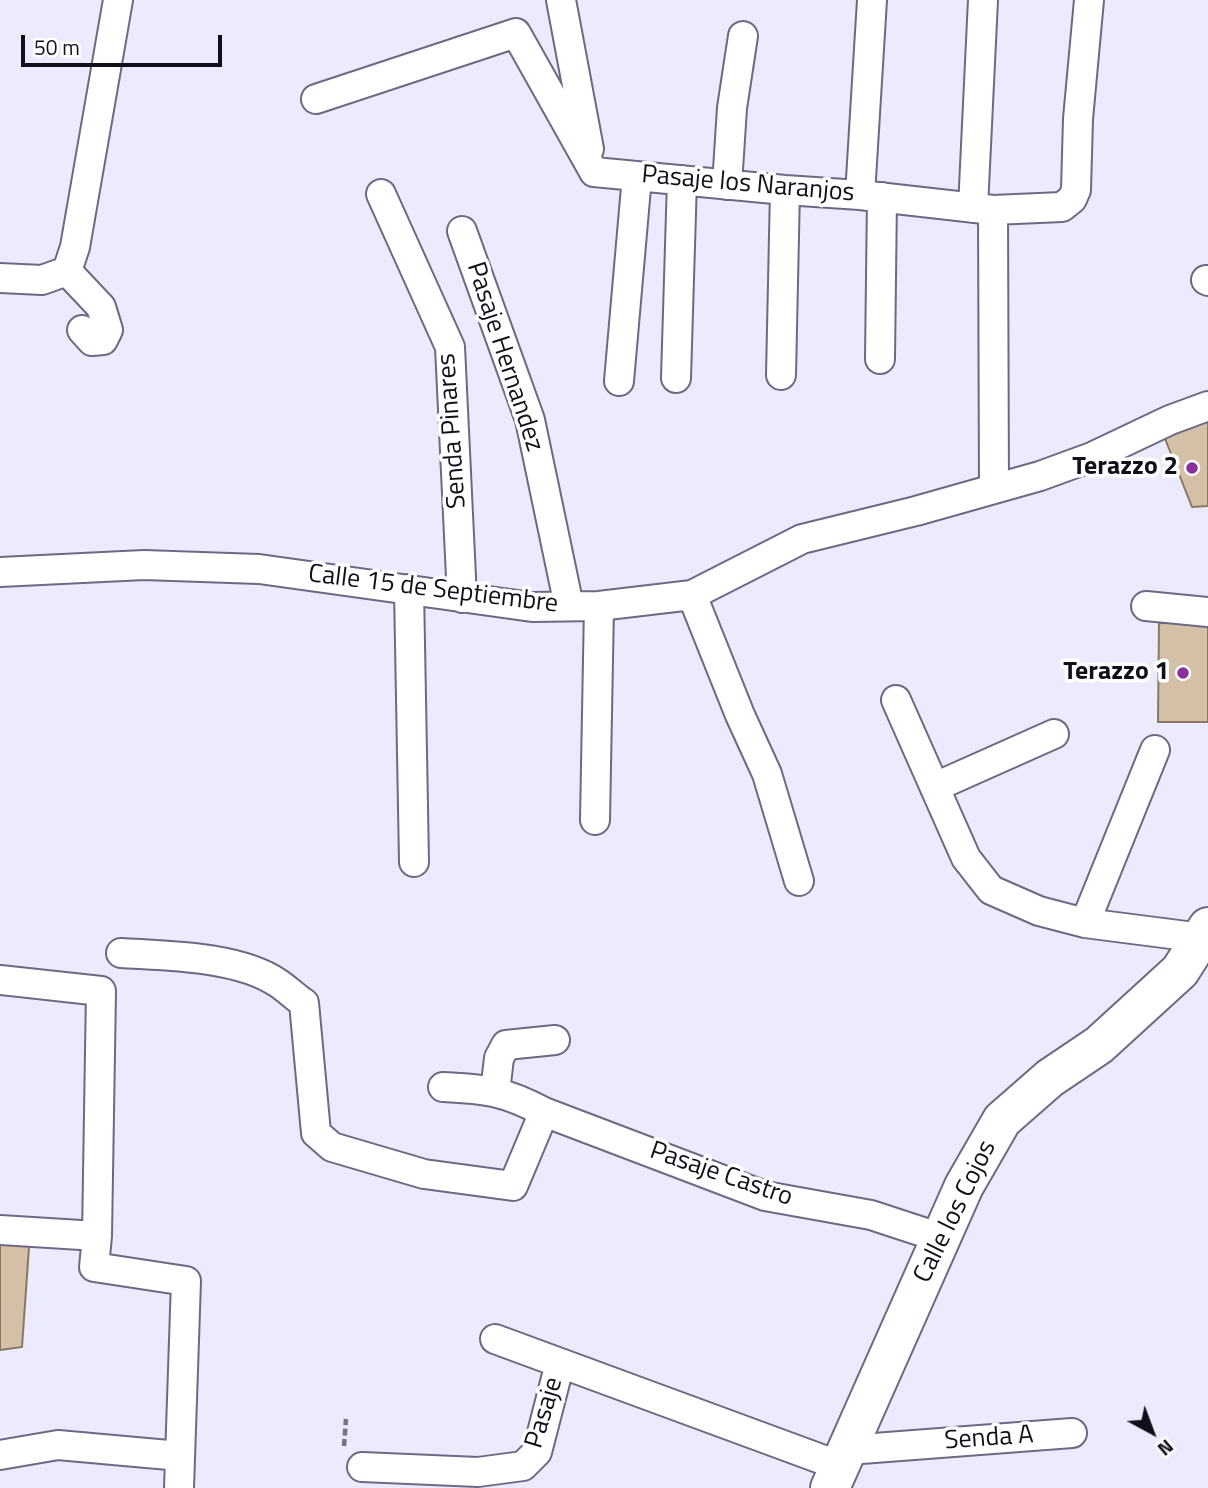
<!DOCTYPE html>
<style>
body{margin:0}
#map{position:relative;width:1208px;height:1488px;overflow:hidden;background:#ecebfd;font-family:"Titillium Web",sans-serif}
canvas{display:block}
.north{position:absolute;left:1117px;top:1397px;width:70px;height:70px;-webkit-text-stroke:5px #fff;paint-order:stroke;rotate:139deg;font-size:19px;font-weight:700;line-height:28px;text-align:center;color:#11101a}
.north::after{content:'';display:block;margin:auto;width:24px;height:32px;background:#11101a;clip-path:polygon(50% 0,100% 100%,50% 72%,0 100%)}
.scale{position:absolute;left:21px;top:35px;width:201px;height:32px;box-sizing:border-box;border:4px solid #11101a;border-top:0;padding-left:9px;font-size:21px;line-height:24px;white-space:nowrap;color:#11101a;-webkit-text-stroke:5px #fff;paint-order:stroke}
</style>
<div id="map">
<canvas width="1208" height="1488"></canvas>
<div class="north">N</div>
<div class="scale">50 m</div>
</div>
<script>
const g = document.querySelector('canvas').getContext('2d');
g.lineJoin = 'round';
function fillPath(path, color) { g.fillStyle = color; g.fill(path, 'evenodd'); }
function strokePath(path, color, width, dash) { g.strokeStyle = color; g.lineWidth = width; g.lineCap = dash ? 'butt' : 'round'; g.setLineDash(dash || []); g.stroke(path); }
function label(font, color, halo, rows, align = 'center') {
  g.font = font + ' "Titillium Web",sans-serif'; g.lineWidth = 7; g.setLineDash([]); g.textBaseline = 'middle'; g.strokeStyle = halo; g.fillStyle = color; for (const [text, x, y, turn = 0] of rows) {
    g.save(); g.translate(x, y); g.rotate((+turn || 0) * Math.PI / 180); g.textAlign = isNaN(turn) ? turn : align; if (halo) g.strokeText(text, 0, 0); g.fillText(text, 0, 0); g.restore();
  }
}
const building = new Path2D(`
 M1208 412V506L1192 507 1162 431Z
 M1159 623H1208V722H1158Z
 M0 1233H30L22 1347 0 1350Z`);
fillPath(building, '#d4bfa7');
strokePath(building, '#8b7861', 2);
const street = new Path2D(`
 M561 0 589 149
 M316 99 516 33 594 172
 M594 172 785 190 860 195 993 210 994 489
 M727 185 732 108 743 36
 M381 194 450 347 462 598
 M860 195 872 0
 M973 208 983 0
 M993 210 1062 207 1072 199 1076 190 1078 119 1089 0
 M462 231 530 420 569 606
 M67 271 75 247 118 0
 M67 271 101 307 108 330 103 340 92 341 82 330
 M0 278 42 280 67 271
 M1206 280 1208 281
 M880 359 882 197
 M781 375 785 190
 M676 378 682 180
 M619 381 637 176
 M0 572 144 565 259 569 532 607 599 606 692 595 802 539 916 511 1040 476 1092 457 1170 420 1208 406
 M409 589 414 862
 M692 595 740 715 767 774 799 881
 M1146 606 1208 612
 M896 700 966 858 991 890 1039 911 1085 923 1202 938
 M935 787 1054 734
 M595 820 599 606
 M1085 923 1155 750
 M121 953C168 956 238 956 278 983 287 989 295 997 304 1003L316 1133 332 1147 424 1174 513 1186 544 1112
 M0 980 101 991 97 1236
 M443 1087C487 1089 504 1091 544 1112L765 1196 871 1215 941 1238
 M495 1092 499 1058 506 1045 555 1040
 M0 1230 97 1236 94 1267 186 1281 179 1488
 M495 1339 840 1466
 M848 1450 1072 1433
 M0 1455 58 1445 180 1456
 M362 1467 478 1472 523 1466 537 1452 560 1363`);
const secondary = new Path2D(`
 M830 1488 964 1186 1002 1120 1050 1078 1099 1045 1180 971 1208 927`);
strokePath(street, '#6c6983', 32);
strokePath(secondary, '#6c6983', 42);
strokePath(new Path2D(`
 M344 1446 346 1419`), '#747381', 4.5, [7, 3.5]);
strokePath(street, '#fff', 28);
strokePath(secondary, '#fff', 38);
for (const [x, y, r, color] of [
 [1192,468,7,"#8a309c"],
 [1183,673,7,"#8a309c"]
]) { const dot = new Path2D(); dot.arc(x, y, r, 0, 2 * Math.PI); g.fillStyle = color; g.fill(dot); strokePath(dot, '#fff', 2.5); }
label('26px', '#11101a', '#fff', [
 ["Pasaje los Naranjos",748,185,5],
 ["Pasaje Hernandez",504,357,72],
 ["Senda Pinares",453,431,-94],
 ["Calle 15 de Septiembre",433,590,7],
 ["Pasaje Castro",721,1175,19],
 ["Calle los Cojos",956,1212,-64],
 ["Pasaje",545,1413,-73],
 ["Senda A",989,1439,-4]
]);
label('bold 26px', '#11101a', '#fff', [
 ["Terazzo 2",1178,468],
 ["Terazzo 1",1169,673]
], 'right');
</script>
